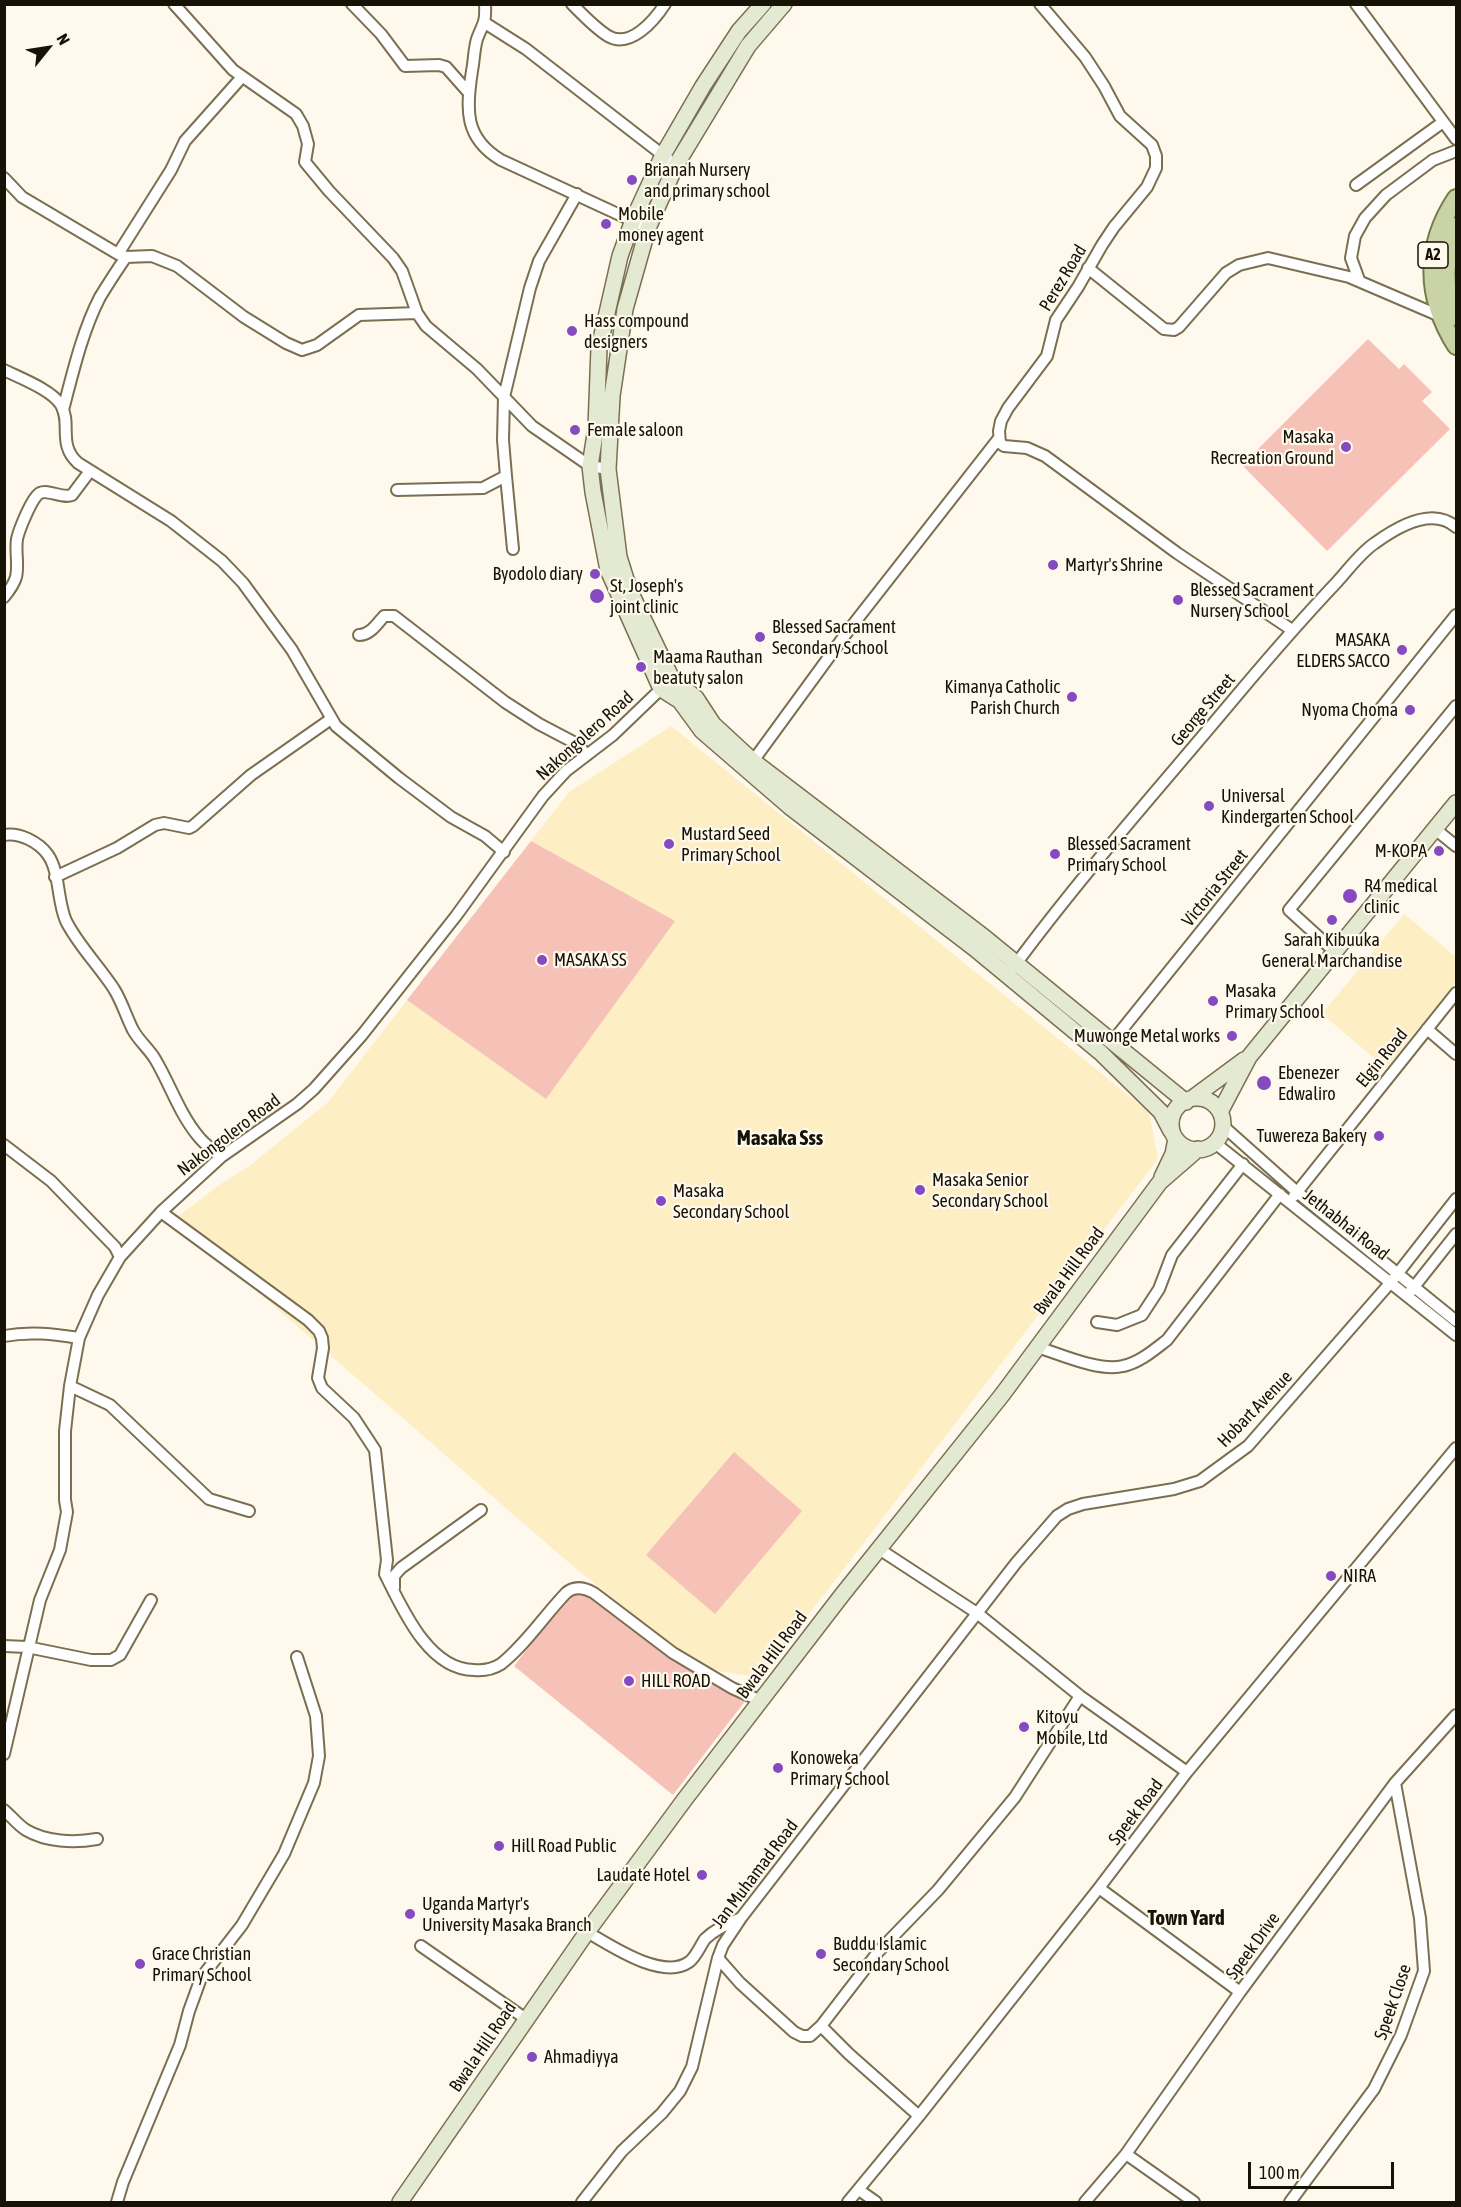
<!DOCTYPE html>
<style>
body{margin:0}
#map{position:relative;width:1461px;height:2207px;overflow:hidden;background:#fef9ec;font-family:"Asap Condensed",sans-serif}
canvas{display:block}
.frame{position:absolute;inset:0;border:6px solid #161206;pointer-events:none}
.north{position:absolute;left:18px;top:18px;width:60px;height:60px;-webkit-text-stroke:4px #fef9ec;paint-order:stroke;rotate:60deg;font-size:16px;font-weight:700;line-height:24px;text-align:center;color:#161206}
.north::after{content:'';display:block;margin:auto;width:21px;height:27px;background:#161206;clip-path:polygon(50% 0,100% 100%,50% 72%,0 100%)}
.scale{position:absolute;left:1248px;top:2162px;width:146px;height:27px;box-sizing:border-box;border:3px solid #161206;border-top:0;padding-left:8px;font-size:18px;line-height:21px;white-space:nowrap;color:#161206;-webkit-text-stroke:4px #fef9ec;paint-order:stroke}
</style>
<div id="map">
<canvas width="1461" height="2207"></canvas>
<div class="frame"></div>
<div class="north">N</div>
<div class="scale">100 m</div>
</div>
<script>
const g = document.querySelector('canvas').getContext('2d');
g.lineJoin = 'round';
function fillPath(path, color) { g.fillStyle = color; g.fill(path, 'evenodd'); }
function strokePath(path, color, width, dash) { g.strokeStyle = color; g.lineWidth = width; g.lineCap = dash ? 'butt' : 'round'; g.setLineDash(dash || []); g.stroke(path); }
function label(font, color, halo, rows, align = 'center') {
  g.font = font + ' "Asap Condensed",sans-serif'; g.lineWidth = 4.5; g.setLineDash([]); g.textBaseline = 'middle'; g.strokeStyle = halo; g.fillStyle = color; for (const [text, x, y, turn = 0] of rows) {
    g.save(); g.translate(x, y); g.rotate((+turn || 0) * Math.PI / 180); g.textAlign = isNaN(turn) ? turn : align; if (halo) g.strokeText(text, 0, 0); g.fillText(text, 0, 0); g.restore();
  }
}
fillPath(new Path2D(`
 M671 726 1149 1112 1158 1159 760 1678 713 1670 680 1652 568 1562 174 1219 221 1184 252 1164 328 1102 569 792Z
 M1404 914 1456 957V982L1386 1068 1322 1014Z`), '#fdeec4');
fillPath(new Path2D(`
 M1368 339 1399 369 1404 364 1432 392 1422 401 1450 429 1327 551 1242 465Z
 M531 841 675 921 546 1099 407 1000Z
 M734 1452 802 1511 715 1614 646 1555Z
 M574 1588 590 1591 749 1696 673 1795 514 1666Z`), '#f6c2b8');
const street = new Path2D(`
 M174 4 233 70 296 114 303 126 308 144 305 162 329 191 393 258 402 271 417 313 426 326 477 369 532 426 590 466 608 469
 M352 4 381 34 405 66 439 65 446 67 469 93
 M485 4C486 24 483 23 477 39 474 49 474 61 472 71 466 109 464 138 501 160L648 228
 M572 4C583 15 595 28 608 36 630 49 654 21 665 4
 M1040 4 1085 57 1104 86 1120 116 1152 145 1156 156V168L1147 187 1114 227 1102 245 1078 287 1056 320 1047 356 1008 408 1001 421 999 431 1000 443 1004 446 1027 448 1045 456 1177 553 1292 630
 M1356 4 1456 139
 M485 23 526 49 668 159
 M4 178 22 197 118 254 126 257 152 256 177 266 244 317 286 343 302 350 317 345 359 315 417 313
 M1356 185 1443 122
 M118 254 171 170 185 141 242 77
 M1088 268 1164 329 1174 330 1179 327 1226 273 1239 265 1268 258 1349 277 1440 316 1444 315
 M1359 280 1351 258 1355 236 1365 218 1386 195 1433 160 1456 151
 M4 370C20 378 52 390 61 405 72 424 57 444 78 463L171 521 222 561 243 583 292 650 336 726 399 778 451 817 485 836 504 852
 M63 410C73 372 82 332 100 297 108 284 117 270 126 257
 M397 490 483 488 506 476
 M513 549 506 476 503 440 504 397 530 288 539 261 577 194
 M4 597C9 591 14 584 16 577 19 565 15 552 17 539 19 530 32 497 40 493 49 489 62 499 72 495L90 471
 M359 635C370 635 377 624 384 616H394L505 702 539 724 577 744 587 755
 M753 761 848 631 999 438
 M1435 829 1456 846
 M4 835C19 832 39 842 48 855 60 872 57 901 66 921 78 945 99 966 114 989 122 1002 126 1016 133 1030 139 1041 149 1049 155 1059 170 1084 179 1113 198 1136 204 1144 213 1150 221 1157
 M55 877 117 848 155 825 164 823 189 828 193 826 251 775 331 719
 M1334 951 1289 910 1456 706
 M1013 968C1083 873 1162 785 1238 694 1270 656 1302 619 1337 582 1349 569 1360 553 1375 543 1397 527 1432 506 1456 527
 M1427 1029 1456 1054
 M1112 1042 1456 615
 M1223 1126 1297 1192 1456 1321
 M1215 1143 1456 1335
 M4 1145 51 1181 115 1247 120 1257
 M1294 1196 1456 993
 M161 1212 308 1320 319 1331 322 1338 323 1348 318 1378 322 1388 354 1418 375 1450 387 1560 385 1574C403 1610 429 1670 474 1670 484 1671 493 1669 501 1664 526 1644 544 1616 566 1593 575 1585 585 1588 594 1593L673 1653 732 1688 761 1701
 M1410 1292 1456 1234
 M1097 1322 1117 1325 1142 1315 1159 1289 1172 1255 1243 1164
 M4 1336C30 1331 54 1334 79 1338
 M1037 1347C1060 1354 1099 1372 1123 1366 1139 1363 1154 1350 1167 1340L1280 1194
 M70 1386 110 1405 209 1499 249 1511
 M879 1549 977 1613 1080 1696 1187 1772
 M394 1588V1576L401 1568 481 1510
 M4 1646 27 1647 91 1660H111L120 1655 151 1600
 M4 1754 40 1600 60 1550 67 1512 65 1500V1431L70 1386 79 1338 98 1295 120 1257 161 1212 221 1157 297 1104 314 1089 362 1035 456 916 543 796 566 771 613 735 664 686
 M4 1810C11 1816 18 1825 26 1830 46 1842 74 1843 97 1839
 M1099 1888 1240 1992
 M587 1932C610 1945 662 1981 689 1962 696 1957 700 1946 705 1939 715 1929 728 1924 741 1918
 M421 1946 526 2019
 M718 1958 740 1983 794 2032 802 2036H810L821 2026 878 1952 938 1890 1015 1797 1080 1696
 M821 2026 849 2054 919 2116
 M1126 2154 1194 2202
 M859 2190 876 2202
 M117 2202 123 2182 180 2045 189 2011 201 1978 242 1925 284 1854 314 1783 319 1756 316 1716 297 1657
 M582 2202 622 2151 662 2113 680 2091 692 2067 718 1958 723 1945 741 1918 1016 1563 1057 1516 1068 1509 1083 1504 1174 1489 1200 1481 1248 1446 1391 1282 1456 1199
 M848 2202 919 2116 1099 1888 1187 1772 1456 1448
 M1085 2202 1126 2154 1240 1992 1395 1783 1456 1715
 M1290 2202 1374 2089 1401 2035 1424 1971 1420 1918 1395 1783`);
const secondary = new Path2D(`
 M763 4 739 31 703 86 663 155 633 220 620 256 599 348 596 428 590 466 593 492 608 570 661 689 680 701 702 731 790 807 974 948 1101 1053 1161 1112 1171 1131
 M784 4 748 46 676 165 648 228 625 309 612 396 608 469 619 557 629 589 672 679 696 698 713 724 753 761 984 937 1186 1102
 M1194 1097 1244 1060
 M1171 1124a26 26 0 1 1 52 0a26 26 0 1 1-52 0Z
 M1220 1112 1249 1057 1456 803
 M1162 1177 1173 1154 1176 1139
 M400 2202 587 1932 685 1799 842 1595 1002 1395 1160 1182 1198 1149`);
const primary = new Path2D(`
 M1456 198C1424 246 1425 297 1456 346
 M1456 226C1445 254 1442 290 1456 317`);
strokePath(street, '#7b6f51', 14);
strokePath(secondary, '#7b6f51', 18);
strokePath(primary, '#737d46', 20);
strokePath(street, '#fff', 10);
strokePath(secondary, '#e4e9d2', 15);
strokePath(primary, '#c9d3a5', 16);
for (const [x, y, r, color] of [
 [632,180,6,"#854ac0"],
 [606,224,6,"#854ac0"],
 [572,331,6,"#854ac0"],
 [575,430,6,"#854ac0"],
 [1346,447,6,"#854ac0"],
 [1053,565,6,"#854ac0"],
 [595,574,6,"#854ac0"],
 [597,596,8,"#854ac0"],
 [1178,600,6,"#854ac0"],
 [760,637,6,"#854ac0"],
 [1402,650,6,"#854ac0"],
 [641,667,6,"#854ac0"],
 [1072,697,6,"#854ac0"],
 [1410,710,6,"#854ac0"],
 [1209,806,6,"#854ac0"],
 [669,844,6,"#854ac0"],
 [1439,851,6,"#854ac0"],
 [1055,854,6,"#854ac0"],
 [1350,896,8,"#854ac0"],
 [1332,920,6,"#854ac0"],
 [542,960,6,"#854ac0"],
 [1213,1001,6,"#854ac0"],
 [1232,1036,6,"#854ac0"],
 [1264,1083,8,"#854ac0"],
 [1379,1136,6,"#854ac0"],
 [920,1190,6,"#854ac0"],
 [661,1201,6,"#854ac0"],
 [1331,1576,6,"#854ac0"],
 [629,1681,6,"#854ac0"],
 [1024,1727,6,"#854ac0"],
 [778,1768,6,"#854ac0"],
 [499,1846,6,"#854ac0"],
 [702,1875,6,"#854ac0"],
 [410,1914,6,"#854ac0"],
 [821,1954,6,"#854ac0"],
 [140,1964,6,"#854ac0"],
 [532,2057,6,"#854ac0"]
]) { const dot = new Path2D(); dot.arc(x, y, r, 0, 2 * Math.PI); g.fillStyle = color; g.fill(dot); strokePath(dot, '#fef9ec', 2); }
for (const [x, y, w] of [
 [1433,255,30]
]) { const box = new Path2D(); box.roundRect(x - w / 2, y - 13, w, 26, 4.5); g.fillStyle = '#fef9ec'; g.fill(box); strokePath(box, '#161206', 1.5); }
label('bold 16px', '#161206', null, [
 ["A2",1433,255]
]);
label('18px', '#161206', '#fef9ec', [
 ["Brianah Nursery",644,170],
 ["and primary school",644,191],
 ["Mobile",618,214],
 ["money agent",618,235],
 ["Hass compound",584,321],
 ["designers",584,342],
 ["Female saloon",587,430],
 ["Masaka",1334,437,"right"],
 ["Recreation Ground",1334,458,"right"],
 ["Martyr's Shrine",1065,565],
 ["Byodolo diary",583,574,"right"],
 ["St, Joseph's",610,586],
 ["joint clinic",610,607],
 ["Blessed Sacrament",1190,590],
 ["Nursery School",1190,611],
 ["Blessed Sacrament",772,627],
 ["Secondary School",772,648],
 ["MASAKA",1390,640,"right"],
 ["ELDERS SACCO",1390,661,"right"],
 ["Maama Rauthan",653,657],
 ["beatuty salon",653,678],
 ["Kimanya Catholic",1060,687,"right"],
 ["Parish Church",1060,708,"right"],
 ["Nyoma Choma",1398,710,"right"],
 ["Universal",1221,796],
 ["Kindergarten School",1221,817],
 ["Mustard Seed",681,834],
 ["Primary School",681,855],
 ["Blessed Sacrament",1067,844],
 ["Primary School",1067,865],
 ["M-KOPA",1427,851,"right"],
 ["R4 medical",1364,886],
 ["clinic",1364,907],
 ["Sarah Kibuuka",1332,940,"center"],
 ["General Marchandise",1332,961,"center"],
 ["MASAKA SS",554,960],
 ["Masaka",1225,991],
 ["Primary School",1225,1012],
 ["Muwonge Metal works",1220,1036,"right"],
 ["Ebenezer",1278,1073],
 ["Edwaliro",1278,1094],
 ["Tuwereza Bakery",1367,1136,"right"],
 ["Masaka Senior",932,1180],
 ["Secondary School",932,1201],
 ["Masaka",673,1191],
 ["Secondary School",673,1212],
 ["NIRA",1343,1576],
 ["HILL ROAD",641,1681],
 ["Kitovu",1036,1717],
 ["Mobile, Ltd",1036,1738],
 ["Konoweka",790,1758],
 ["Primary School",790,1779],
 ["Hill Road Public",511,1846],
 ["Laudate Hotel",690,1875,"right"],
 ["Uganda Martyr's",422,1904],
 ["University Masaka Branch",422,1925],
 ["Buddu Islamic",833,1944],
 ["Secondary School",833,1965],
 ["Grace Christian",152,1954],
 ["Primary School",152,1975],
 ["Ahmadiyya",544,2057]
], 'left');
label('18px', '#161206', '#fef9ec', [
 ["Perez Road",1063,278,-59],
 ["George Street",1203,710,-50],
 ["Nakongolero Road",585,736,-42],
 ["Victoria Street",1215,888,-51],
 ["Elgin Road",1382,1058,-51],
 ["Nakongolero Road",229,1135,-37],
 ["Jethabhai Road",1346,1225,38],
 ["Bwala Hill Road",1069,1271,-53],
 ["Hobart Avenue",1255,1409,-46],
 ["Bwala Hill Road",772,1655,-53],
 ["Speek Road",1136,1812,-53],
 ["Jan Muhamad Road",755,1874,-53],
 ["Speek Drive",1253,1946,-54],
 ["Speek Close",1393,2002,-71],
 ["Bwala Hill Road",483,2047,-56]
]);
label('bold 21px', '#161206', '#fef9ec', [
 ["Masaka Sss",780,1138],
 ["Town Yard",1186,1918]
]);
</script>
